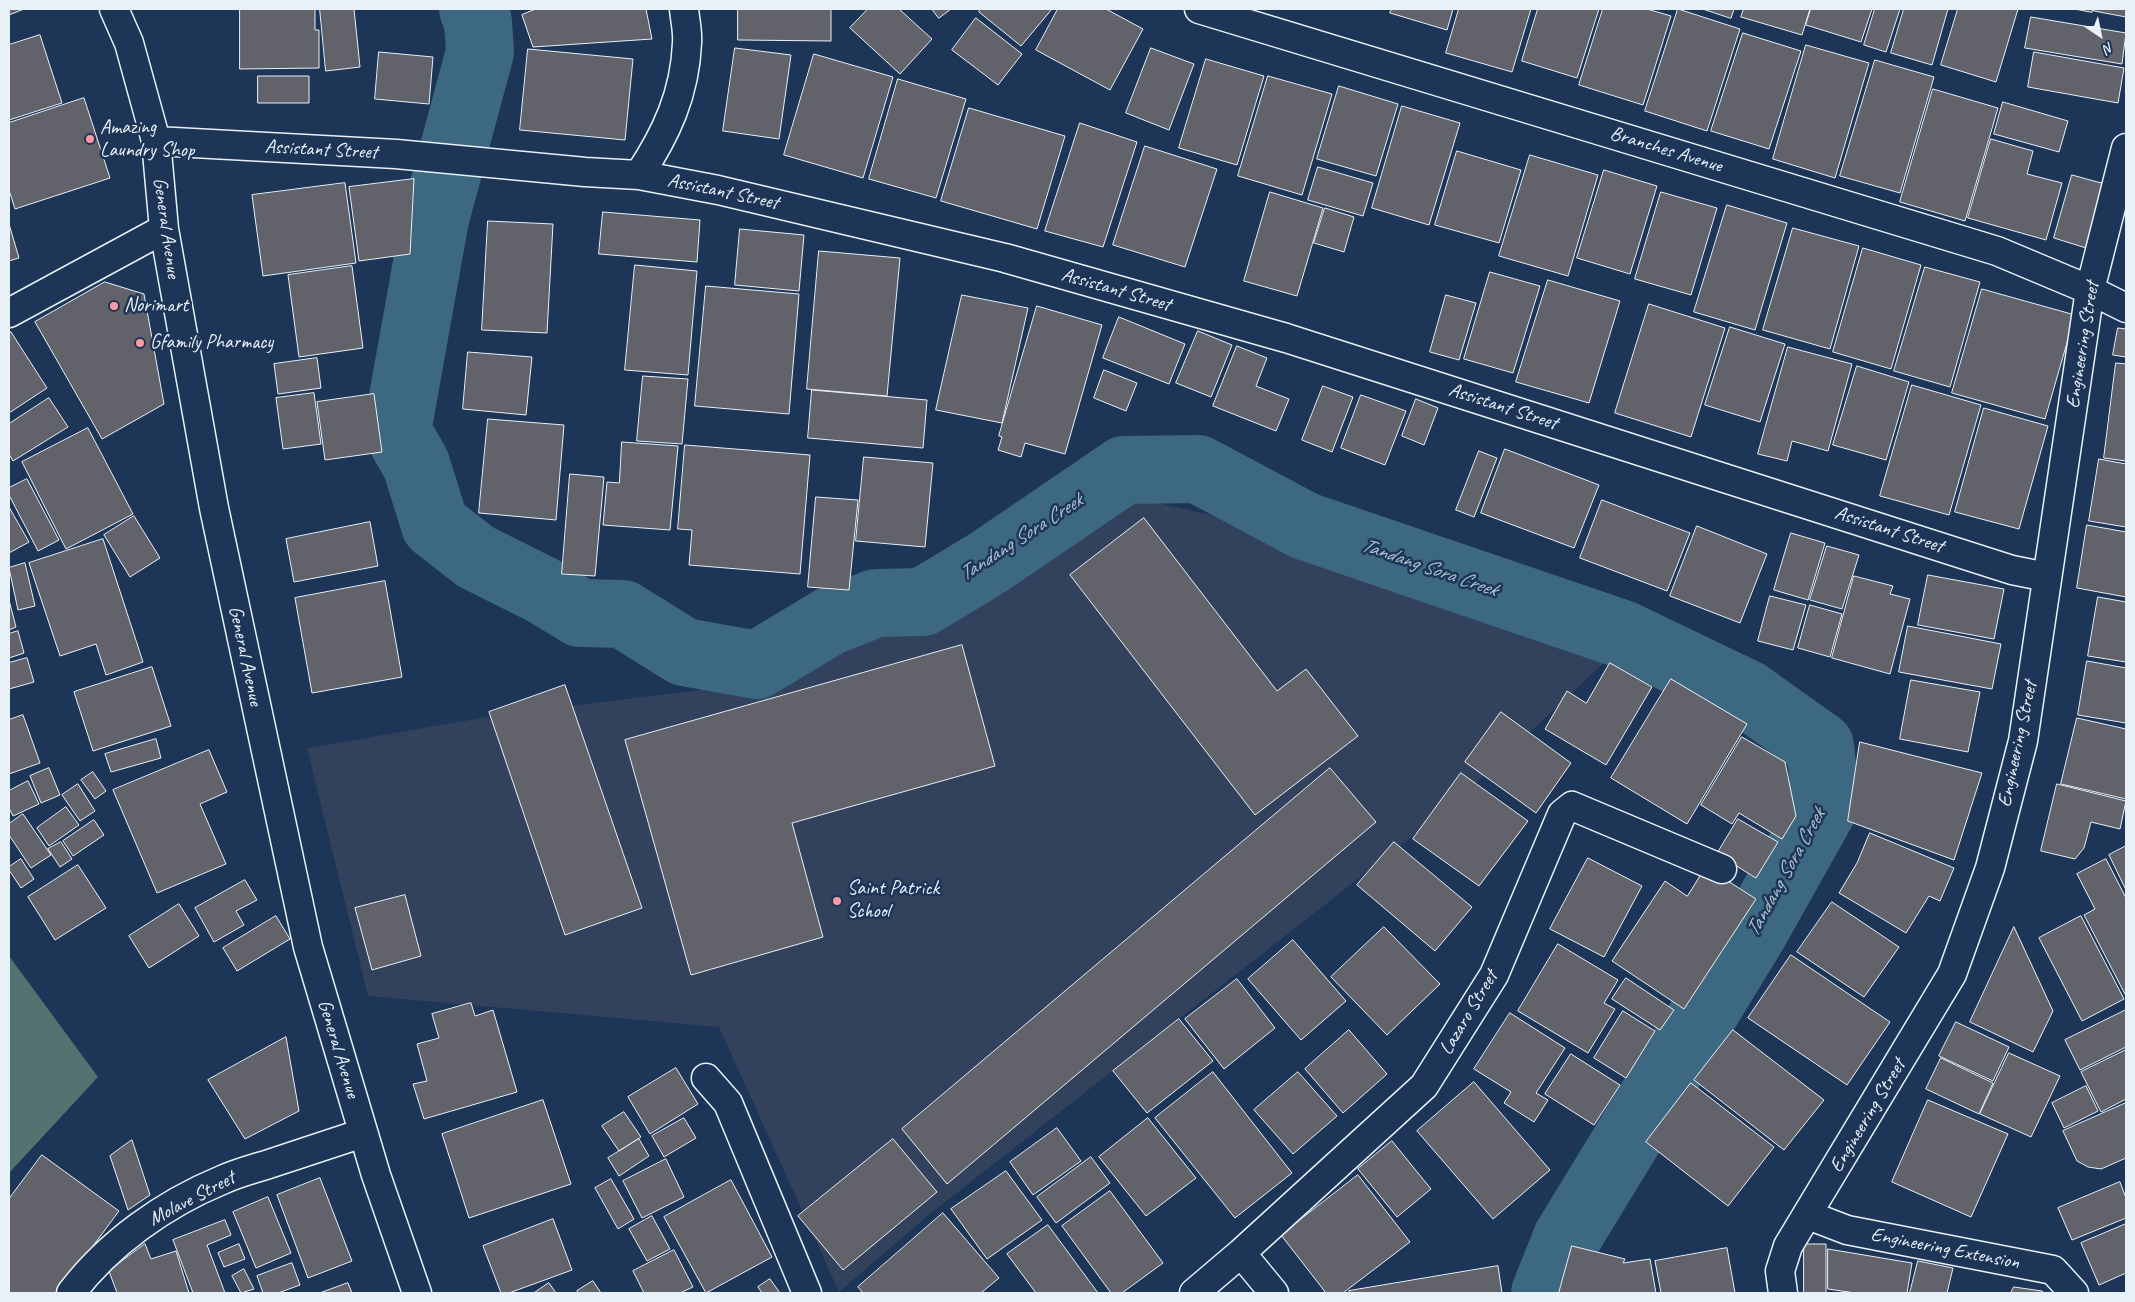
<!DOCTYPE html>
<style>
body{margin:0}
#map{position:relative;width:2135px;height:1302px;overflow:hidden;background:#1d3557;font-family:Caveat,sans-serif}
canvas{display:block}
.frame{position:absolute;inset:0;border:10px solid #e8f1f8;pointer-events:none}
.north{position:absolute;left:2075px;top:10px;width:50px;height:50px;-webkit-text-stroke:4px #1d3557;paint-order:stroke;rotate:146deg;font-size:14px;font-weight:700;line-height:20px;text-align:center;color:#e8f1f8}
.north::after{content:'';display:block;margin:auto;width:18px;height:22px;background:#e8f1f8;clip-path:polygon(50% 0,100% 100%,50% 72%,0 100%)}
</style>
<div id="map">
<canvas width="2135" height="1302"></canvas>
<div class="frame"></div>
<div class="north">N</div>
</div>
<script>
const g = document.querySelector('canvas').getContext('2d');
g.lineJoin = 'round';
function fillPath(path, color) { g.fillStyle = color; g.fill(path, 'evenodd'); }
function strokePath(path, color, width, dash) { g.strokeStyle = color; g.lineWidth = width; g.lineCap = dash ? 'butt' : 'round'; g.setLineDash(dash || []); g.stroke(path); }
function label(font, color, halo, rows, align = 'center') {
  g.font = font + ' Caveat,sans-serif'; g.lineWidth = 5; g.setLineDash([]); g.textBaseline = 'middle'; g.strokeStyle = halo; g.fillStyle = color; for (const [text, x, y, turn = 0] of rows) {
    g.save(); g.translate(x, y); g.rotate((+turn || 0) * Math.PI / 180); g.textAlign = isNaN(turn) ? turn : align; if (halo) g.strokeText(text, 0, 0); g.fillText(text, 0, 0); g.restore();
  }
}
fillPath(new Path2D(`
 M1127 496 1220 517 1316 566 1608 659 1451 806 926 1217 839 1292 719 1027 368 996 307 748 505 714 724 687 937 616Z`), '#32425d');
fillPath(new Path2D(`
 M9 956 98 1077 9 1173Z`), '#537270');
strokePath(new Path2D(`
 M473 9 478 22 480 52 435 219 397 431 416 464 435 525 476 557 544 591 580 613 623 614 684 652 757 665 830 621 876 603 923 602 989 562 1124 470 1198 469 1305 526 1622 634 1747 694 1820 746 1826 803 1753 933 1567 1238 1545 1293`), '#3d6881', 68);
const building = new Path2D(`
 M9 9H24L9 15Z
 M240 9H315V30H319V68L240 69Z
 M320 9H354L360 67 326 71Z
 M536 9H646L652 39 533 47 522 15Z
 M738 9H831V41L738 40Z
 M868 9H899L932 39 900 74 850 28Z
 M932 9H951L939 18Z
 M981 9H1052L1021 46 979 12Z
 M1058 9H1106L1143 29 1110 90 1036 50Z
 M1392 9H1453L1447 30 1390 13Z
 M1459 9H1531L1512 72 1446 53Z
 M1538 9H1599L1577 78 1522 61Z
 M1603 9H1647L1671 16 1643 105 1579 85Z
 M1678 9 1740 29 1707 131 1645 111Z
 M1703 9H1734L1731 18Z
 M1744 9H1810L1802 35 1741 17Z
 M1811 9H1872L1861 42 1806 25Z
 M1875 9H1900L1886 52 1864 45Z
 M1904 9H1948L1932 65 1891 53Z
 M1958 9H2018L1996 82 1941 65Z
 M2075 9H2093L2092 12Z
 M2094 9H2126V17L2094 11Z
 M2031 17 2126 33 2122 64 2025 48Z
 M976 18 1022 54 998 85 952 50Z
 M1743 33 1801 51 1769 149 1711 131Z
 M40 35 62 103 9 120V45Z
 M1806 45 1869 63 1835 178 1773 159Z
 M735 48 791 55 779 139 723 131Z
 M1151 48 1194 64 1169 130 1126 113Z
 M528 49 633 59 625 140 520 130Z
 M379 52 433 57 429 104 375 99Z
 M2034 52 2124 68 2118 103 2028 87Z
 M814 54 893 77 863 178 784 155Z
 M1206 59 1264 76 1237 165 1179 148Z
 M1875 60 1934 77 1900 193 1840 176Z
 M258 76H309V103H258Z
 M1268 76 1332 94 1302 195 1238 176Z
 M898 79 966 99 936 198 869 179Z
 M1339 86 1398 104 1376 176 1317 159Z
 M1933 89 1998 108 1965 221 1900 202Z
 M84 98 110 178 15 209 9 190V123Z
 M2003 102 2068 121 2059 152 1994 134Z
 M1402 106 1460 123 1429 225 1372 208Z
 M969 108 1065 136 1037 229 941 201Z
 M1080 123 1137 142 1103 247 1045 231Z
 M1991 139 2033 151 2027 174 2062 183 2046 240 1968 218Z
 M1145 146 1217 169 1185 267 1113 245Z
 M1457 151 1521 170 1499 243 1435 225Z
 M1530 155 1598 175 1568 276 1499 256Z
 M1318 167 1373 183 1363 216 1308 200Z
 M1604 170 1657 186 1630 274 1577 258Z
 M2072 175 2105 184 2086 248 2054 238Z
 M414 179 410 254 359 261 349 187Z
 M345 183 356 263 263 276 252 195Z
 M1270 192 1323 208 1297 296 1244 281Z
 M1661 192 1717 208 1691 295 1635 279Z
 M1727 205 1787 223 1755 330 1694 312Z
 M1325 208 1354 217 1344 252 1314 243Z
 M603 212 700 220 697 262 599 254Z
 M488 221 553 224 547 333 482 330Z
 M9 224 19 258 9 261Z
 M1793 228 1859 246 1830 349 1763 330Z
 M740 229 804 235 799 291 735 285Z
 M1863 248 1921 265 1891 369 1833 352Z
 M819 251 900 258 887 396 807 389Z
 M635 265 697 271 688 375 625 370Z
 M352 266 363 348 299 357 288 275Z
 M1925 267 1980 282 1950 387 1894 371Z
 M1490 272 1540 286 1513 373 1464 359Z
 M1548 280 1620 301 1589 403 1516 382Z
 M105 282 144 294 164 404 102 439 35 322Z
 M706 286 799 294 789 414 695 406Z
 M1982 289 2075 315 2045 419 1952 393Z
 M962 295 1028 308 1002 423 936 410Z
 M1446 295 1476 303 1459 360 1430 352Z
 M1649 304 1725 328 1691 437 1615 413Z
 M1037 306 1102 325 1065 454 1025 443 1021 457 998 450 1002 437 999 436Z
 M1119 317 1185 344 1169 384 1103 358Z
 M1730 327 1785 344 1760 422 1705 405Z
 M2118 328 2126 329V357L2113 355Z
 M1198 331 1232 345 1211 397 1176 383Z
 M11 332 47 388 9 413V333Z
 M1237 346 1267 358 1256 386 1289 399 1276 431 1213 406Z
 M1788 347 1852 364 1828 451 1792 441 1787 461 1758 454Z
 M468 352 532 357 526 415 463 409Z
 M317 358 321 388 278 394 274 364Z
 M2116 363 2126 364V461L2104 458Z
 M1857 366 1909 382 1886 460 1833 445Z
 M1104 370 1137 383 1126 411 1094 398Z
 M643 376 688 379 682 444 637 441Z
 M1912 385 1981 405 1949 515 1880 496Z
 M1323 386 1353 397 1332 452 1302 440Z
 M812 390 927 400 923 448 808 438Z
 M314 393 321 444 283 449 276 398Z
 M374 394 382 452 325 460 317 402Z
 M1361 395 1406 411 1385 465 1341 448Z
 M49 398 68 427 13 461 9 454V424Z
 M1416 399 1438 408 1424 445 1402 436Z
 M1984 408 2048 426 2019 529 1955 512Z
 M488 419 564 425 556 520 479 513Z
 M88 428 133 514 66 549 22 462Z
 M622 442 678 446 670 530 603 525 607 482 619 483Z
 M685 445 810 455 800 574 689 565 692 530 678 529Z
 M1505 449 1599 485 1574 548 1481 513Z
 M1479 451 1497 458 1474 517 1456 510Z
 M864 457 933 463 925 547 856 541Z
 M2099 459 2126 464V527L2089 521Z
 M570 474 604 477 595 576 562 574Z
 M27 479 59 540 38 551 9 495V488Z
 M816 497 858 500 849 590 808 587Z
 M1602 500 1690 533 1667 591 1580 558Z
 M9 507 29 542 9 553Z
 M134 516 160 558 130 577 104 535Z
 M1144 518 1277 691 1306 669 1358 736 1255 815 1070 575Z
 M370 522 378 566 294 582 286 539Z
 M2087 525 2126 532V597L2077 588Z
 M1697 526 1767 554 1740 623 1670 596Z
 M1791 533 1825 543 1808 600 1774 590Z
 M103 539 143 662 106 675 96 644 60 656 29 563Z
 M1827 546 1859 555 1842 609 1810 600Z
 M25 563 35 606 18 610 9 568Z
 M1928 575 2004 589 1994 639 1918 625Z
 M1854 576 1893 586 1890 594 1910 599 1890 674 1832 658Z
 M385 581 402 677 312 693 295 598Z
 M1770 596 1806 605 1793 650 1758 641Z
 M2098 597 2126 602V662L2088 656Z
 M9 600 16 627 9 630Z
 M1810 605 1842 614 1830 657 1798 648Z
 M1908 626 2001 644 1992 689 1899 672Z
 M18 631 24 653 9 658V634Z
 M962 645 995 766 792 823 823 937 691 975 625 740Z
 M27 658 34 682 9 689V663Z
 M2087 661 2126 668V723L2078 715Z
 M1610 663 1652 687 1606 765 1545 729 1567 691 1586 703Z
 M152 667 171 726 93 751 74 692Z
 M1671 679 1747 724 1687 824 1611 778Z
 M1911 680 1980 692 1968 752 1900 739Z
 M565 685 642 908 565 935 489 712Z
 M1501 712 1571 763 1536 813 1465 762Z
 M23 715 40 763 9 774V720Z
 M2077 718 2126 729V799L2061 784Z
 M1742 737 1785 762 1796 816 1782 839 1739 813 1732 824 1701 805Z
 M156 739 161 758 111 772 105 754Z
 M1860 742 1982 773 1954 860 1848 821Z
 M209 750 227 792 200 804 226 864 157 893 113 790Z
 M49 768 60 795 41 803 30 776Z
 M1330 768 1376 822 947 1184 902 1129Z
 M93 772 106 791 95 799 81 780Z
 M1461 773 1528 821 1479 886 1413 839Z
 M28 781 39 804 13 816 9 808V791Z
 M78 784 95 811 80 821 62 795Z
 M2057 784 2126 801 2120 829 2091 822 2084 848 2075 859 2041 851Z
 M66 807 79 825 49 846 37 828Z
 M23 814 51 855 31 868 9 835V824Z
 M1738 819 1778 842 1756 878 1717 854Z
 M94 820 104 835 73 856 63 841Z
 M1870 833 1954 868 1940 901 1929 896 1906 933 1839 893 1857 863Z
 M61 842 72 859 60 867 48 849Z
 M1394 842 1472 907 1435 951 1357 885Z
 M2126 846V890L2109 855Z
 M1588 858 1642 886 1604 957 1550 929Z
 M21 859 34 879 21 888 9 870V867Z
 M2106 859 2126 898V996L2084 915 2095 909 2077 874Z
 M78 865 106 908 55 940 28 897Z
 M1706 867 1756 899 1684 1009 1612 961 1665 881 1687 896Z
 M245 880 257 900 236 911 244 925 214 942 195 908Z
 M405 895 421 956 372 970 355 908Z
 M1832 902 1899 947 1864 997 1797 952Z
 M179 904 199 936 149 968 129 936Z
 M276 916 290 939 237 971 223 948Z
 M2081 916 2124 999 2082 1021 2039 938Z
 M1384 927 1440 984 1387 1035 1331 977Z
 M2014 927 2053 1011 2033 1052 1970 1022Z
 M1293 940 1346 1001 1301 1040 1248 979Z
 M1558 944 1618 980 1604 1003 1615 1009 1588 1053 1518 1011Z
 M1791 955 1890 1022 1847 1085 1748 1018Z
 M1626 978 1674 1010 1660 1030 1612 999Z
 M1237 979 1275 1028 1224 1069 1185 1019Z
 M471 1003 475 1016 493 1010 517 1092 424 1119 413 1084 427 1081 417 1044 439 1038 432 1014Z
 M2126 1010V1047L2080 1070 2065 1040Z
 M1623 1011 1655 1031 1626 1078 1594 1058Z
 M1510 1013 1565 1048 1536 1093 1548 1100 1534 1122 1504 1103 1511 1092 1474 1069Z
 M1179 1019 1213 1061 1147 1113 1113 1071Z
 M1956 1022 2009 1047 1993 1081 1939 1056Z
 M1349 1030 1387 1074 1343 1113 1305 1069Z
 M1733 1030 1824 1100 1784 1150 1694 1080Z
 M286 1037 299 1111 245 1139 208 1080Z
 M2126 1050V1099L2101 1112 2081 1072Z
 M2009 1053 2060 1076 2031 1137 1980 1114Z
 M1571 1054 1620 1085 1594 1125 1545 1094Z
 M1941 1058 1993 1083 1979 1114 1926 1089Z
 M676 1068 698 1104 650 1134 628 1097Z
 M1213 1072 1292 1173 1235 1218 1155 1118Z
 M1298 1072 1337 1116 1293 1154 1254 1110Z
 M1474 1082 1550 1170 1493 1219 1417 1131Z
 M1691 1083 1774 1147 1728 1206 1646 1142Z
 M2086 1086 2098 1111 2064 1128 2052 1103Z
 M543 1100 571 1184 469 1218 442 1134Z
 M1928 1100 2008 1134 1971 1217 1892 1182Z
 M2126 1103V1158L2101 1169 2088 1167 2077 1161 2063 1131Z
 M624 1112 641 1137 619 1151 602 1126Z
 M684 1118 696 1138 664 1157 652 1136Z
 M1148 1118 1196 1178 1146 1216 1099 1157Z
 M1057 1128 1081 1161 1033 1195 1010 1162Z
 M639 1139 649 1156 619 1176 608 1158Z
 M893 1139 937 1192 843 1270 798 1216Z
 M132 1140 150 1195 128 1210 110 1156Z
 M1392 1141 1431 1189 1397 1217 1358 1169Z
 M42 1155 119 1211 58 1293H9V1199Z
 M1091 1157 1110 1183 1056 1223 1037 1197Z
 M666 1159 684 1197 642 1218 623 1181Z
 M1006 1171 1042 1220 987 1259 951 1209Z
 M1358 1175 1410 1242 1343 1293H1326L1281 1235Z
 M320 1178 352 1261 308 1278 277 1195Z
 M611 1179 634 1219 618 1229 595 1188Z
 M731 1180 772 1257 706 1293 664 1217Z
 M2120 1182 2126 1198V1218L2072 1240 2058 1208Z
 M1110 1191 1163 1263 1122 1293H1111L1062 1226Z
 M268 1197 291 1253 256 1268 233 1212Z
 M943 1213 999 1278 981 1293H863L858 1287Z
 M652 1216 670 1249 647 1261 629 1229Z
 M553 1219 572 1270 509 1293H501L483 1246Z
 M225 1220 231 1235 207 1245 225 1293H193L173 1240Z
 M2126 1224V1273L2099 1285 2081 1243Z
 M1048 1225 1098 1293H1036L1007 1254Z
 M145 1244 151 1259 176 1251 189 1293H117L109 1271Z
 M239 1244 245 1259 224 1267 218 1253Z
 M1804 1244H1826V1293H1804Z
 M1572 1246 1625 1259 1623 1263 1650 1259 1656 1293H1559Z
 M1727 1248 1735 1293H1661L1655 1261Z
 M1828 1249 1912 1263 1907 1293H1855L1828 1289Z
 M674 1250 693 1287 680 1293H644L633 1271Z
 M1918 1261 1953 1268 1947 1293H1910Z
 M292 1263 300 1285 278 1293H263L257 1276Z
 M1498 1266 1502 1293H1349V1291Z
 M244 1269 254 1289 241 1293 232 1276Z
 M770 1279 780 1293H762L758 1287Z
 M593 1281 601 1293H579L577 1291Z
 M348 1283 352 1293H320Z
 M549 1283 556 1293H534Z
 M2014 1287 2042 1291 2044 1293H2011Z`);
fillPath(building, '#62626b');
strokePath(building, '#e8f1f8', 1);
const minor = new Path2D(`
 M114 9 129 43 156 141 164 229 214 508 308 947 376 1175 417 1293
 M1199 9 1997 251 2090 290 2126 308
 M156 141 396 154 585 172 639 175 718 190 1005 258 1286 338 2012 570 2047 577
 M639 175C666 134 685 94 687 43 688 32 685 20 684 9
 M9 313 164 229
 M706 1078 728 1103 807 1293
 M1808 1215 1847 1230 2053 1270 2074 1293
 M1241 1253 1274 1293
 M71 1293C109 1243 164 1204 222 1180 237 1173 253 1169 269 1164 300 1154 332 1143 363 1133
 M1194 1293 1241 1253 1424 1086 1494 975 1562 814 1572 806 1722 869
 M1783 1293 1780 1271 1788 1246 1952 974 1990 868 2023 741 2090 290 2126 148`);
strokePath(minor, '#e8f1f8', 31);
strokePath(minor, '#1d3557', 28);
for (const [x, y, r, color] of [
 [90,139,5,"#ff9aa2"],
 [114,306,5,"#ff9aa2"],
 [140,343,5,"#ff9aa2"],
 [837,901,5,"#ff9aa2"]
]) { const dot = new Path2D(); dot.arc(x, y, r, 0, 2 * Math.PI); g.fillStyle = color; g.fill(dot); strokePath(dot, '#1d3557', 2); }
label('20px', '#e8f1f8', '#1d3557', [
 ["Amazing",100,128],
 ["Laundry Shop",100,151],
 ["Norimart",124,306],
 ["Gfamily Pharmacy",150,343],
 ["Saint Patrick",847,889],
 ["School",847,912]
], 'left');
label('20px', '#e8f1f8', '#1d3557', [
 ["Assistant Street",321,150,3],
 ["Branches Avenue",1666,150,17],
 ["Assistant Street",723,192,12],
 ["General Avenue",166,228,82],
 ["Assistant Street",1116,290,16],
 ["Engineering Street",2083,345,-81],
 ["Assistant Street",1503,407,18],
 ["Assistant Street",1889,530,18],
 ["General Avenue",245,656,78],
 ["Engineering Street",2018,744,-78],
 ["Lazaro Street",1469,1013,-59],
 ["General Avenue",338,1049,73],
 ["Engineering Street",1868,1116,-59],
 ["Molave Street",192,1199,-28],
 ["Engineering Extension",1945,1249,11]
]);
label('italic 21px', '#acc1ce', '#1d3557', [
 ["Tandang Sora Creek",1021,538,-33],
 ["Tandang Sora Creek",1429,568,19],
 ["Tandang Sora Creek",1786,873,-61]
]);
</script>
